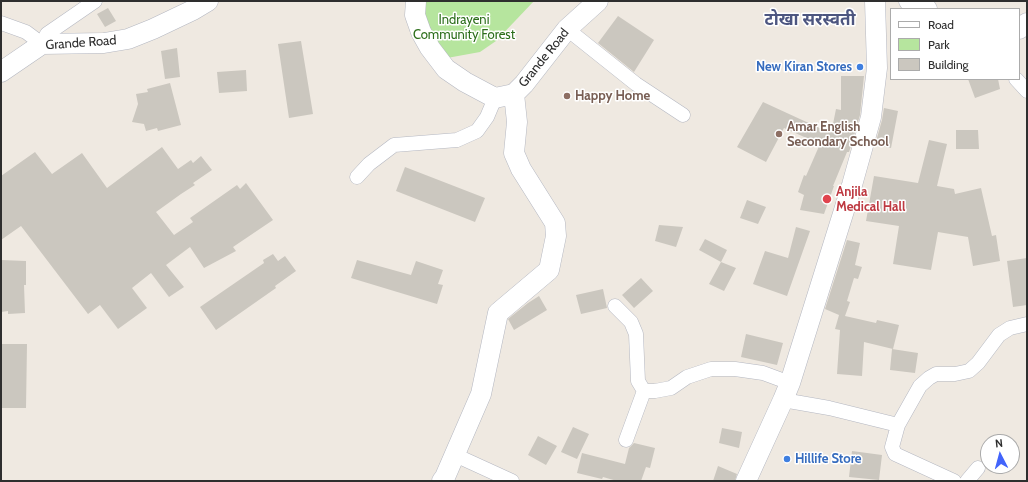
<!DOCTYPE html>
<meta charset="utf-8">
<style>
body{margin:0}
#map{position:relative;width:1028px;height:482px;overflow:hidden;background:#efe9e1;font-family:Cabin,sans-serif}
canvas{display:block}
.frame{position:absolute;inset:0;border:2px solid #2e2e2e;pointer-events:none}
.legend{position:absolute;left:890px;top:8px;width:130px;height:72px;box-sizing:border-box;background:#fff;border:1px solid #ababab;margin:0;padding:5px 7px;list-style:none;font-size:12px;color:#2e2e2e}
.legend li{display:flex;align-items:center;gap:8px;height:20px}
.legend b{width:20px;border:1px solid #ababab}
.north{position:absolute;left:980px;top:434px;width:40px;height:40px;box-sizing:border-box;background:#fff;border:1px solid #ababab;border-radius:50%;rotate:354deg;font-size:11px;font-weight:700;line-height:16px;text-align:center;color:#2e2e2e}
.north::after{content:'';display:block;margin:auto;width:14px;height:18px;background:#4264fb;clip-path:polygon(50% 0,100% 100%,50% 72%,0 100%)}
</style>
<div id="map">
<canvas width="1028" height="482"></canvas>
<div class="frame"></div>
<ul class="legend">
<li><b style="height:5px;background:#fff"></b>Road</li>
<li><b style="height:11px;background:#b6e59e"></b>Park</li>
<li><b style="height:11px;background:#cbc7bf"></b>Building</li>
</ul>
<div class="north">N</div>
</div>
<script>
const g = document.querySelector('canvas').getContext('2d');
g.lineJoin = 'round';
function fillPath(path, color) { g.fillStyle = color; g.fill(path, 'evenodd'); }
function strokePath(path, color, width, dash) { g.strokeStyle = color; g.lineWidth = width; g.lineCap = dash ? 'butt' : 'round'; g.setLineDash(dash || []); g.stroke(path); }
function label(font, color, halo, rows, align = 'center') {
  g.font = font + ' Cabin,"Noto Sans Devanagari",sans-serif'; g.lineWidth = 3; g.setLineDash([]); g.textBaseline = 'middle'; g.strokeStyle = halo; g.fillStyle = color; for (const [text, x, y, turn = 0] of rows) {
    g.save(); g.translate(x, y); g.rotate((+turn || 0) * Math.PI / 180); g.textAlign = isNaN(turn) ? turn : align; if (halo) g.strokeText(text, 0, 0); g.fillText(text, 0, 0); g.restore();
  }
}
fillPath(new Path2D(`
 M426 1H534L496 41 480 52 447 58 424 19Z`), '#b6e59e');
fillPath(new Path2D(`
 M108 8 116 21 105 27 97 14Z
 M618 16 654 40 634 72 598 43Z
 M301 41 313 114 289 118 278 44Z
 M177 48 180 77 165 79 161 51Z
 M246 70 247 91 219 93 217 72Z
 M841 76H864L860 115 852 143 849 152H847L833 186H834L824 214 800 210 804 195 798 192 804 175 806 176 820 144 784 128 766 162 737 147 763 102 826 131 827 127 832 129 836 109 841 110Z
 M968 79H998L1000 89 975 98Z
 M170 83 181 125 158 131 157 128 146 131 144 124 132 122 138 104 136 94 148 92 147 89Z
 M884 108 898 111 891 148 875 145 882 120Z
 M956 130H978L979 149H956Z
 M929 140 947 144 937 186 954 189 955 194 981 188 992 236 996 235 1000 261 973 266 968 237 938 232 931 270 893 264 899 226 866 221 874 176 918 183Z
 M162 147 178 169 191 160 193 163 201 156 212 170 193 183 195 185 181 194 156 212 174 235 193 222 190 218 237 185 240 189 246 183 273 220 233 247 236 251 204 268 190 247 166 265 184 287 169 297 151 273 132 288 147 308 118 329 100 305 88 314 21 226 1 240V176L35 152 52 174 82 153 107 188Z
 M405 167 485 198 475 222 396 191Z
 M747 200 766 207 758 224 740 218Z
 M659 225 683 227 676 247 655 241Z
 M796 227 810 231 787 296 753 284 765 251 788 258Z
 M705 239 727 250 721 262 699 250Z
 M847 240 860 243 855 265 862 267 858 279 854 278 847 301 850 302 845 316 876 323 877 320 899 325 893 349 864 342 862 376 837 374 840 330 835 329 839 315 825 309Z
 M273 254 278 261 285 256 296 271 275 286 276 288 216 330 200 307 264 263 263 260Z
 M1027 258V305L1013 307 1007 261Z
 M1 260 26 261V285H24L25 313 8 314V311L1 312Z
 M357 260 411 275 416 261 443 270 438 284 443 285 437 304 351 278Z
 M721 262 736 268 724 291 709 284Z
 M641 278 653 291 634 308 622 295Z
 M603 289 607 308 581 314 576 295Z
 M539 296 547 310 514 330 508 319 528 303Z
 M746 334 783 343 777 365 741 357Z
 M1 344H27L26 408H1Z
 M892 349 918 353 915 373 890 370Z
 M573 427 589 434 577 459 561 452Z
 M722 428 742 432 739 448 719 443Z
 M538 436 557 446 546 465 528 455Z
 M634 443 655 448 650 468 646 467 641 481H617L603 477 602 479 577 473 582 453 625 464 629 448Z
 M852 451 882 455 879 480 849 477Z
 M718 466 737 474 735 481H713Z`), '#cbc7bf');
const street = new Path2D(`
 M1 23 26 32 42 44 47 34 95 1
 M567 29 636 84 683 115
 M1016 79 1027 91
 M357 177 369 164 394 145 457 140 477 131 487 117 495 98
 M615 306 631 322 636 334 638 381 644 391H655L671 388 687 377 711 369H735L763 373 790 383
 M783 400 829 408 898 425 920 386 929 378 936 374H955L969 371 978 363 999 335 1010 328 1027 324
 M898 425 892 447 895 454 954 481
 M626 440 644 391
 M455 455 512 481
 M967 481 978 468`);
const secondary = new Path2D(`
 M416 1 415 15 421 32 430 48 446 69 465 82 495 98 514 94 524 84 567 29 598 1
 M909 1 927 9
 M1019 29 1027 23
 M1 72 42 44 104 43 128 39 153 29 193 10 208 1
 M442 481 445 477 481 394 498 313 549 270 556 236 555 223 521 169 514 153 517 122 514 94
 M746 481 783 400 790 383 852 185 871 117 877 68 875 1`);
strokePath(street, '#b4b7c1', 15);
strokePath(secondary, '#b4b7c1', 21);
strokePath(street, '#fff', 14);
strokePath(secondary, '#fff', 20);
for (const [x, y, r, color] of [
 [860,67,4,"#3f7fe0"],
 [567,96,4,"#8d6e63"],
 [779,134,4,"#8d6e63"],
 [827,199,5,"#e0444e"],
 [787,459,4,"#3f7fe0"]
]) { const dot = new Path2D(); dot.arc(x, y, r, 0, 2 * Math.PI); g.fillStyle = color; g.fill(dot); strokePath(dot, '#fff', 1.5); }
label('13px', '#2c6e1b', '#fff', [
 ["Indrayeni",464,20],
 ["Community Forest",464,35]
]);
label('13px', '#2e2e2e', '#fff', [
 ["Grande Road",81,43,-4],
 ["Grande Road",544,58,-51]
]);
label('bold 13px', '#366cbe', '#fff', [
 ["New Kiran Stores",852,67],
 ["Hillife Store",795,459,"left"]
], 'right');
label('bold 13px', '#785e54', '#fff', [
 ["Happy Home",575,96],
 ["Amar English",787,127],
 ["Secondary School",787,142]
], 'left');
label('bold 13px', '#be3a42', '#fff', [
 ["Anjila",836,192],
 ["Medical Hall",836,207]
], 'left');
label('bold 17px', '#4d5680', '#fff', [
 ["टोखा सरस्वती",810,20]
]);
</script>
